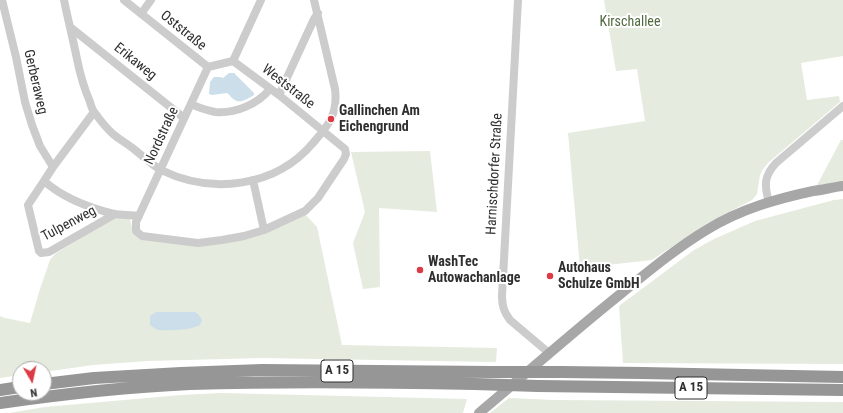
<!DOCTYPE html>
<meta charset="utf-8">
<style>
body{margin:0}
#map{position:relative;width:843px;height:413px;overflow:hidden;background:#fff;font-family:"Roboto Condensed",sans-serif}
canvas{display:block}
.north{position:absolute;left:12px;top:361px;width:40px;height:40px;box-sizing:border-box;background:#fff;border:1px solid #acacac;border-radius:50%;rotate:171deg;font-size:11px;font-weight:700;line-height:16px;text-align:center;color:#2f2f2f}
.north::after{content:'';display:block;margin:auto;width:14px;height:18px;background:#dc3b46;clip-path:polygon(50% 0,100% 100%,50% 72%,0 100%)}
</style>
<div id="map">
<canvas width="843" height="413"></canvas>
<div class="north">N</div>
</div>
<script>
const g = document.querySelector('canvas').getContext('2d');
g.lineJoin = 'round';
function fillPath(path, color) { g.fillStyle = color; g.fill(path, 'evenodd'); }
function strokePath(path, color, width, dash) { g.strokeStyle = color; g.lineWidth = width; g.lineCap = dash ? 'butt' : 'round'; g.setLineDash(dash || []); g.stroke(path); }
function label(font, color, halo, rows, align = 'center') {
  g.font = font + ' "Roboto Condensed",sans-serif'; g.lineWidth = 4; g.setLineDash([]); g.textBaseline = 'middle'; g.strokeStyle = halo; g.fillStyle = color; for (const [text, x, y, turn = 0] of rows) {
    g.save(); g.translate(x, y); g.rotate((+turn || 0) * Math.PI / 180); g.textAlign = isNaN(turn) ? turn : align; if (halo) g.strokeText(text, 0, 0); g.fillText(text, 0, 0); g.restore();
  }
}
fillPath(new Path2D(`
 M604 0H843V56L801 63 807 100 839 96 840 102 769 162 763 169 760 175 757 194 752 200 706 224 652 260 580 268 568 133 645 121 637 69 616 71Z
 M841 140H843V183L816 187Z
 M430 151 437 212 379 208 380 287 363 289 353 243 365 212 351 152Z
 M843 199V364L623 363 619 306 694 250 714 239 755 221 834 200Z
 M304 213 317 227 342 345 497 348 496 362 262 358 148 361 93 365 44 372V369H20V375L0 378V316L5 318 30 323 40 289 50 260 55 254 116 217 130 219 133 233 222 243Z
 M221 393 467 399 463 413H9L45 407 181 395Z
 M509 398 554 400 843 402V413H490Z`), '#e5ebde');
fillPath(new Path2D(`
 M229 73H234L254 93V95C249 98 240 104 235 100 232 99 230 95 227 93L212 95 209 94 210 82 214 77H220L223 78Z
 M156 312H195L199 315 202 320 200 325C190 330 170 331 158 330 155 329 153 327 150 325V316Z`), '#cbdeea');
strokePath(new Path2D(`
 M2 0 16 57 25 102 32 125 40 146 53 167
 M64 0C68 20 73 39 77 59 80 74 84 88 90 102 91 106 92 110 95 113 100 120 106 128 113 134 120 140 128 144 135 150 143 156 152 165 161 170 212 195 276 187 313 143 329 125 338 114 335 89L314 0
 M124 0 208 67
 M518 0 502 296C502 306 504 312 510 320L549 353
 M141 14 151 0
 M70 27 184 118
 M233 61 261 0
 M208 67 136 222V231L142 236 198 243 222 240 244 236 264 230 305 211 318 198 344 159 346 154 345 149 279 95 233 61
 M208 67 233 61
 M279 95 314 19 318 13
 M191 104C199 108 206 110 215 112 235 114 258 104 270 89
 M253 180 264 230
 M44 181 53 167 94 112
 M769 202C764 185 764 176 776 163L843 106
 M115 214 49 252 41 253 39 251 28 205 44 181C62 197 90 208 114 214 122 215 130 215 139 216`), '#ccc', 8);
strokePath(new Path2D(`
 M479 413C527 373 574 331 623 292 650 270 678 247 708 229 741 209 776 199 813 191 823 190 833 187 843 186`), '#a7a7a7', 10);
strokePath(new Path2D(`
 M561 372 643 373 843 377
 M44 384 94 378 181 373 262 370 492 372
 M538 386 843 390
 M0 390 20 387
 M0 403C63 394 126 387 190 384 285 381 380 382 475 384`), '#969696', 12);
strokePath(new Path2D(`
 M492 372H561
 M475 384 538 386`), '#969696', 12);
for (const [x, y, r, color] of [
 [331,119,4,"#dc3b46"],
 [420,270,4,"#dc3b46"],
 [550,276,4,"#dc3b46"]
]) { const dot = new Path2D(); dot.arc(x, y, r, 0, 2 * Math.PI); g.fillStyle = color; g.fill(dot); strokePath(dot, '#fff', 1.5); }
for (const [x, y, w] of [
 [337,371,32],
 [691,388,32]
]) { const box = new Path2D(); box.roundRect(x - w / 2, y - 11, w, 22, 3); g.fillStyle = '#fff'; g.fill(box); strokePath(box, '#2f2f2f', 1); }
label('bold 13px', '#2f2f2f', null, [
 ["A 15",337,371],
 ["A 15",691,388]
]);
label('14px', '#52693f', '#fff', [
 ["Kirschallee",630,22]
]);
label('14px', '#2f2f2f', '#fff', [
 ["Oststraße",183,31,39],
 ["Erikaweg",135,62,39],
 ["Gerberaweg",35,82,77],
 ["Weststraße",288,87,38],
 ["Nordstraße",162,136,-65],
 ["Harnischdorfer Straße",495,174,-87],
 ["Tulpenweg",69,224,-28]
]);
label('bold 14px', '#2f2f2f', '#fff', [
 ["Gallinchen Am",339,111],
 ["Eichengrund",339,127],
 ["WashTec",428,262],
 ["Autowachanlage",428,278],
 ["Autohaus",558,268],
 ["Schulze GmbH",558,284]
], 'left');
</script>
